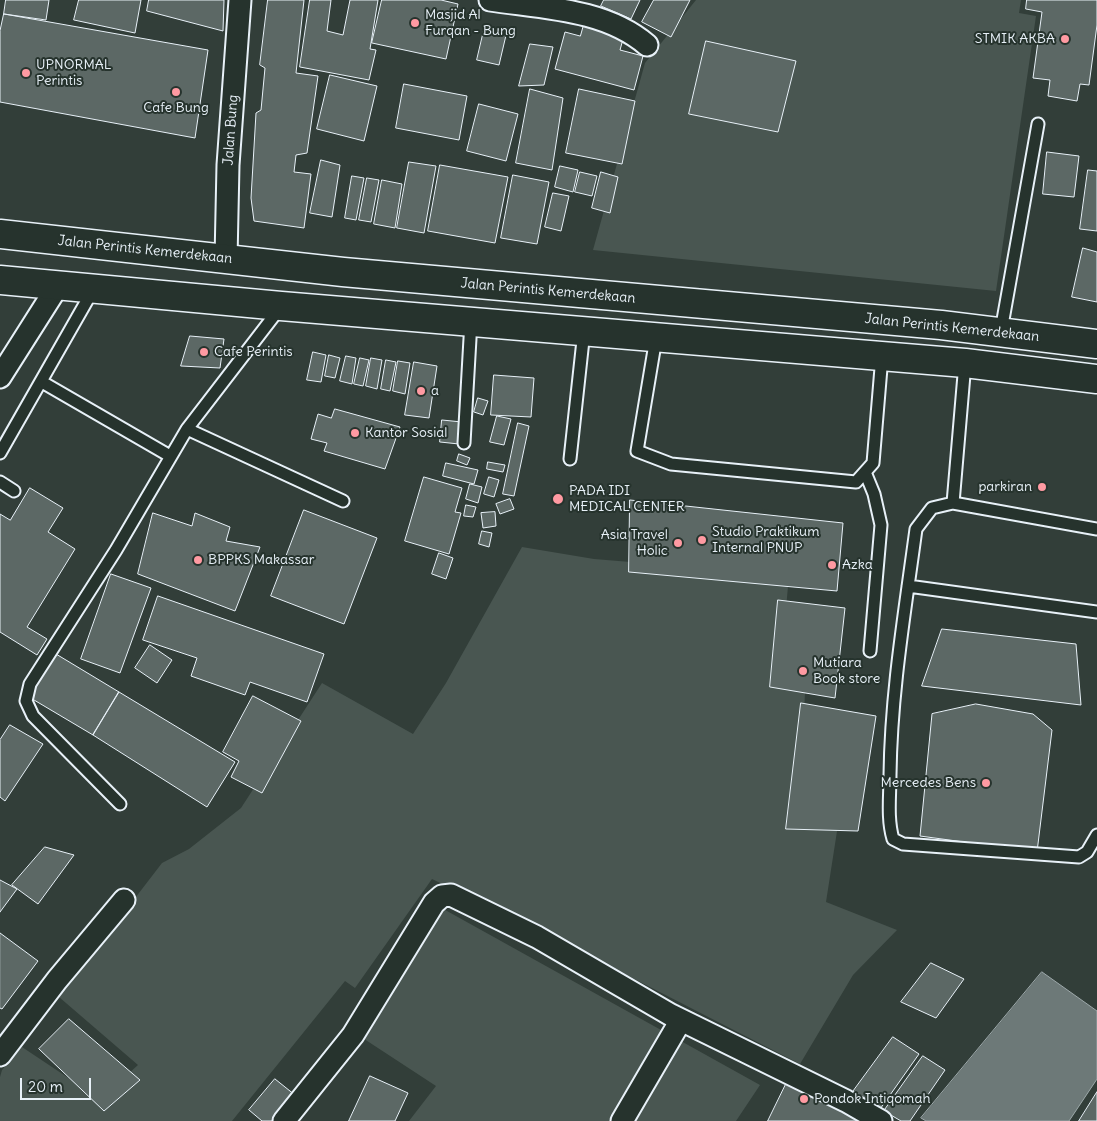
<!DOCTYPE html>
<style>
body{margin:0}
#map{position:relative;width:1097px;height:1121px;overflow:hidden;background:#323e39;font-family:Delius,sans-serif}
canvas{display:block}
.scale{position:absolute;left:20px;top:1078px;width:71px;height:22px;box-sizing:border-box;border:2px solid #e8f1f8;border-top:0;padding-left:6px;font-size:15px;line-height:18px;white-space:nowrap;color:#e8f1f8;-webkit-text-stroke:4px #26332d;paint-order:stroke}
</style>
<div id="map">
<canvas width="1097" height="1121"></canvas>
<div class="scale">20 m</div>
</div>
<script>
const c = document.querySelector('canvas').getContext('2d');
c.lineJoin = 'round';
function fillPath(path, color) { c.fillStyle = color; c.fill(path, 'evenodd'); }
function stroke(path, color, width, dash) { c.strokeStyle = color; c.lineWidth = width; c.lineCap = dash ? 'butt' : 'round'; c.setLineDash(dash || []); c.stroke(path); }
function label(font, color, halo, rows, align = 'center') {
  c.font = font + ' Delius,sans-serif'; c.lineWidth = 4; c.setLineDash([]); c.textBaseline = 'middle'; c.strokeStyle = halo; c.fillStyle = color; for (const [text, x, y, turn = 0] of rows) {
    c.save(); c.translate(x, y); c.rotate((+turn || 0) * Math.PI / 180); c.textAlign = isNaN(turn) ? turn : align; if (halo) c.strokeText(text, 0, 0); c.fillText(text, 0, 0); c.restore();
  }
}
const green = new Path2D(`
 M696 0H1021L1019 13 1036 16 996 291 593 250 645 63Z
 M522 547 594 559 789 575 781 665 806 669 800 808 840 812 826 902 897 930 853 975 800 1064 572 947 432 879 355 988 345 981 232 1121H0V1077L2 1070 22 1047 100 1099 138 1065 59 997 162 863 189 849 241 808 322 683 413 734 446 683Z
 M438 906 760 1085 736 1121H409L436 1086 355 1033Z`);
const water = new Path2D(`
 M1042 972 1097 1011V1079L1069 1121H926L921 1118Z`);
const building = new Path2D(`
 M6 0H49L46 20 4 14Z
 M79 0H141L135 33 74 20Z
 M149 0H224L223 31 147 11Z
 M268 0H304L296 73 318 76 307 153 296 155 294 172 311 174 304 228 254 221 251 198 256 113 261 110 265 68 260 65Z
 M310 0H331L327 31 343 35 350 0H378L370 49 376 50 369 80 300 67Z
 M382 0H441L458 4 446 59 372 43Z
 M604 0H640L631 19 601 6Z
 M654 0H690L671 37 642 22Z
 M1027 0H1097V25L1089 85 1080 84 1077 101 1048 96 1050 80 1033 78 1042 12 1026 9Z
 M4 14 208 50 195 138 0 102V31Z
 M585 21 625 32 620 50 643 56 634 90 555 69 565 32 580 36Z
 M485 26 507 31 499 65 477 60Z
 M706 41 796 61 778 132 689 114Z
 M530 44 553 47 544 85 519 86Z
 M330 75 377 86 364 141 317 129Z
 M404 84 467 96 459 140 396 128Z
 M530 89 563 98 552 170 516 163Z
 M579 89 635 101 622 164 566 153Z
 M479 104 518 114 506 161 467 151Z
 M1047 152 1079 156 1074 197 1043 194Z
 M321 160 340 165 332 217 310 213Z
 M409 162 436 166 424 233 397 228Z
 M440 165 508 177 495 243 428 231Z
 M560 166 578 170 573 192 555 187Z
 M1088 170 1097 171V231L1080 229Z
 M580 172 597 176 592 196 575 192Z
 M601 172 618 177 610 213 592 208Z
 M513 175 549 182 537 244 501 238Z
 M352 176 364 178 356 220 345 218Z
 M367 178 379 180 371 222 359 220Z
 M382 180 402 184 395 228 374 224Z
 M553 193 569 196 561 231 545 227Z
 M1083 248 1097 252V302L1072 297Z
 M190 336 224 339 220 368 181 366Z
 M313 352 326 355 321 382 307 380Z
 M329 355 340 358 335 378 325 376Z
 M346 356 356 358 352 384 340 381Z
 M360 358 369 360 363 386 354 384Z
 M371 358 382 360 377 389 366 386Z
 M386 360 396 362 390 391 381 389Z
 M398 361 410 363 405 394 393 391Z
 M414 362 437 366 429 418 405 415Z
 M494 375 534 378 531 417 491 415Z
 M478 398 488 401 483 415 474 412Z
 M335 409 400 427 385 469 324 451 327 443 311 439 318 414 331 418Z
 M497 416 511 419 504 445 490 442Z
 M442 420 462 422 459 444 440 442Z
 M518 423 529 426 514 496 503 494Z
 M459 454 470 458 467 465 457 461Z
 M488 462 505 465 503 472 487 469Z
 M446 463 478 470 474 484 443 476Z
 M424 477 462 488 455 512 461 513 449 554 405 541Z
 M489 477 499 480 494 497 484 494Z
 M470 484 482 487 478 503 466 499Z
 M30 488 63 508 48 532 75 549 27 627 47 639 37 655 0 632V514L10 520Z
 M510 499 514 509 500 514 496 504Z
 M630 500 843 523 837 591 629 572Z
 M466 505 476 507 473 517 464 516Z
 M304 510 377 538 344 624 271 596Z
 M495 512 496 526 483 528 481 513Z
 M153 513 192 526 195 513 230 527 226 541 260 547 235 611 138 574Z
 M482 531 492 533 489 547 479 544Z
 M439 553 453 558 446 579 432 574Z
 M111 574 151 588 120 673 81 659Z
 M158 596 324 654 307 702 250 682 245 695 191 676 197 658 143 640Z
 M778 600 845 608 835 698 770 687Z
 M942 629 1076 644 1081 705 922 686Z
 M150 645 172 660 157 683 135 668Z
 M56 654 119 692 93 735 29 697Z
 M119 692 235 762 207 807 93 735Z
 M253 696 301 721 262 793 231 777 239 761 223 752Z
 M801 703 876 716 858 831 786 829Z
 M976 704 1033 714 1052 730 1037 852 920 836 932 714Z
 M10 725 43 744 5 801 0 797V740Z
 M45 847 74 855 38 904 12 885Z
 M0 880 17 889 0 912Z
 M0 933 38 961 2 1009 0 1008Z
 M931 963 964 979 936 1018 901 1002Z
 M69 1019 140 1080 104 1111 39 1049Z
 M893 1037 919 1054 878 1112 852 1093Z
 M923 1056 945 1070 910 1121H901L884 1111Z
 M370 1076 408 1093 395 1121H349Z
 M790 1076 867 1121H768Z
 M275 1079 295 1095 273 1121H262L249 1110Z
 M1097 1092V1121H1079Z`);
const lane = new Path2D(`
 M1001 331 1038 124
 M656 338 637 451 671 464 856 482 873 463 882 356
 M42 382 170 456
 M187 429 343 501
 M464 443 471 321
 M0 453 93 290
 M570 459 584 331
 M865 472 874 494 881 525 870 651
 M0 482 14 491
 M953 503 965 363
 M1097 529 953 503 932 508 916 529C905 611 891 692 890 775 890 796 887 819 893 839L903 844 1079 857 1087 852 1097 835
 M908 586 1097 612
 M120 804 33 716 26 701 30 684 116 550 187 429 280 308`);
const street = new Path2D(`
 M490 0C543 8 605 9 647 45
 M226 259 228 165 240 0
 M0 377 59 284
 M0 1055 57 980 124 900
 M284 1121 353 1035 434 903 442 896 451 895 537 937 671 1015 846 1101 881 1121
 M622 1121 681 1020`);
const highway = new Path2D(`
 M0 234 343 272 941 325 1097 344
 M0 280 281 306 965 363 1097 379`);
const markers = [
 [415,23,5,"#ff9aa2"],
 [1065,39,5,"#ff9aa2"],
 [26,73,5,"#ff9aa2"],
 [176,92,5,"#ff9aa2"],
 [204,352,5,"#ff9aa2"],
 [421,391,5,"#ff9aa2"],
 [355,433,5,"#ff9aa2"],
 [1042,487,5,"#ff9aa2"],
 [558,499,6,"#ff9aa2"],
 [702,540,5,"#ff9aa2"],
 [678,543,5,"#ff9aa2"],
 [198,560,5,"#ff9aa2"],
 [832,565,5,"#ff9aa2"],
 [803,671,5,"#ff9aa2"],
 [986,783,5,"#ff9aa2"],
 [804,1099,5,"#ff9aa2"]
];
const poiNames = [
 ["Masjid Al",425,15],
 ["Furqan - Bung",425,31],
 ["STMIK AKBA",1055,39,"right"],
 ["UPNORMAL",36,65],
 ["Perintis",36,81],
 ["Cafe Bung",176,108,"center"],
 ["Cafe Perintis",214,352],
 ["a",431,391],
 ["Kantor Sosial",365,433],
 ["parkiran",1032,487,"right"],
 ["PADA IDI",569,491],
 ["MEDICAL CENTER",569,507],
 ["Studio Praktikum",712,532],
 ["Internal PNUP",712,548],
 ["Asia Travel",668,535,"right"],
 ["Holic",668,551,"right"],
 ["BPPKS Makassar",208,560],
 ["Azka",842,565],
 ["Mutiara",813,663],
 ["Book store",813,679],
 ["Mercedes Bens",976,783,"right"],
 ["Pondok Intiqomah",814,1099]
];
const streetNames = [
 ["Jalan Bung",231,130,-86],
 ["Jalan Perintis Kemerdekaan",145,250,6],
 ["Jalan Perintis Kemerdekaan",548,291,5],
 ["Jalan Perintis Kemerdekaan",952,328,6]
];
fillPath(green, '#495651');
fillPath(water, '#6d7978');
stroke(water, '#9ea9ab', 1);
fillPath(building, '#5c6865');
stroke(building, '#e8f1f8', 1);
stroke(lane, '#e8f1f8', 15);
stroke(street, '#e8f1f8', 25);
stroke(highway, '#e8f1f8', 31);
stroke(lane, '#26332d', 11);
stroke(street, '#26332d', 21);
stroke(highway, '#26332d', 28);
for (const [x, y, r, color] of markers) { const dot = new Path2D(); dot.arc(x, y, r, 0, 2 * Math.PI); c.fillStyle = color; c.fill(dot); stroke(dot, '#26332d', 2); }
label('14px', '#e8f1f8', '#26332d', poiNames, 'left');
label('14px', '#e8f1f8', '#26332d', streetNames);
</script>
